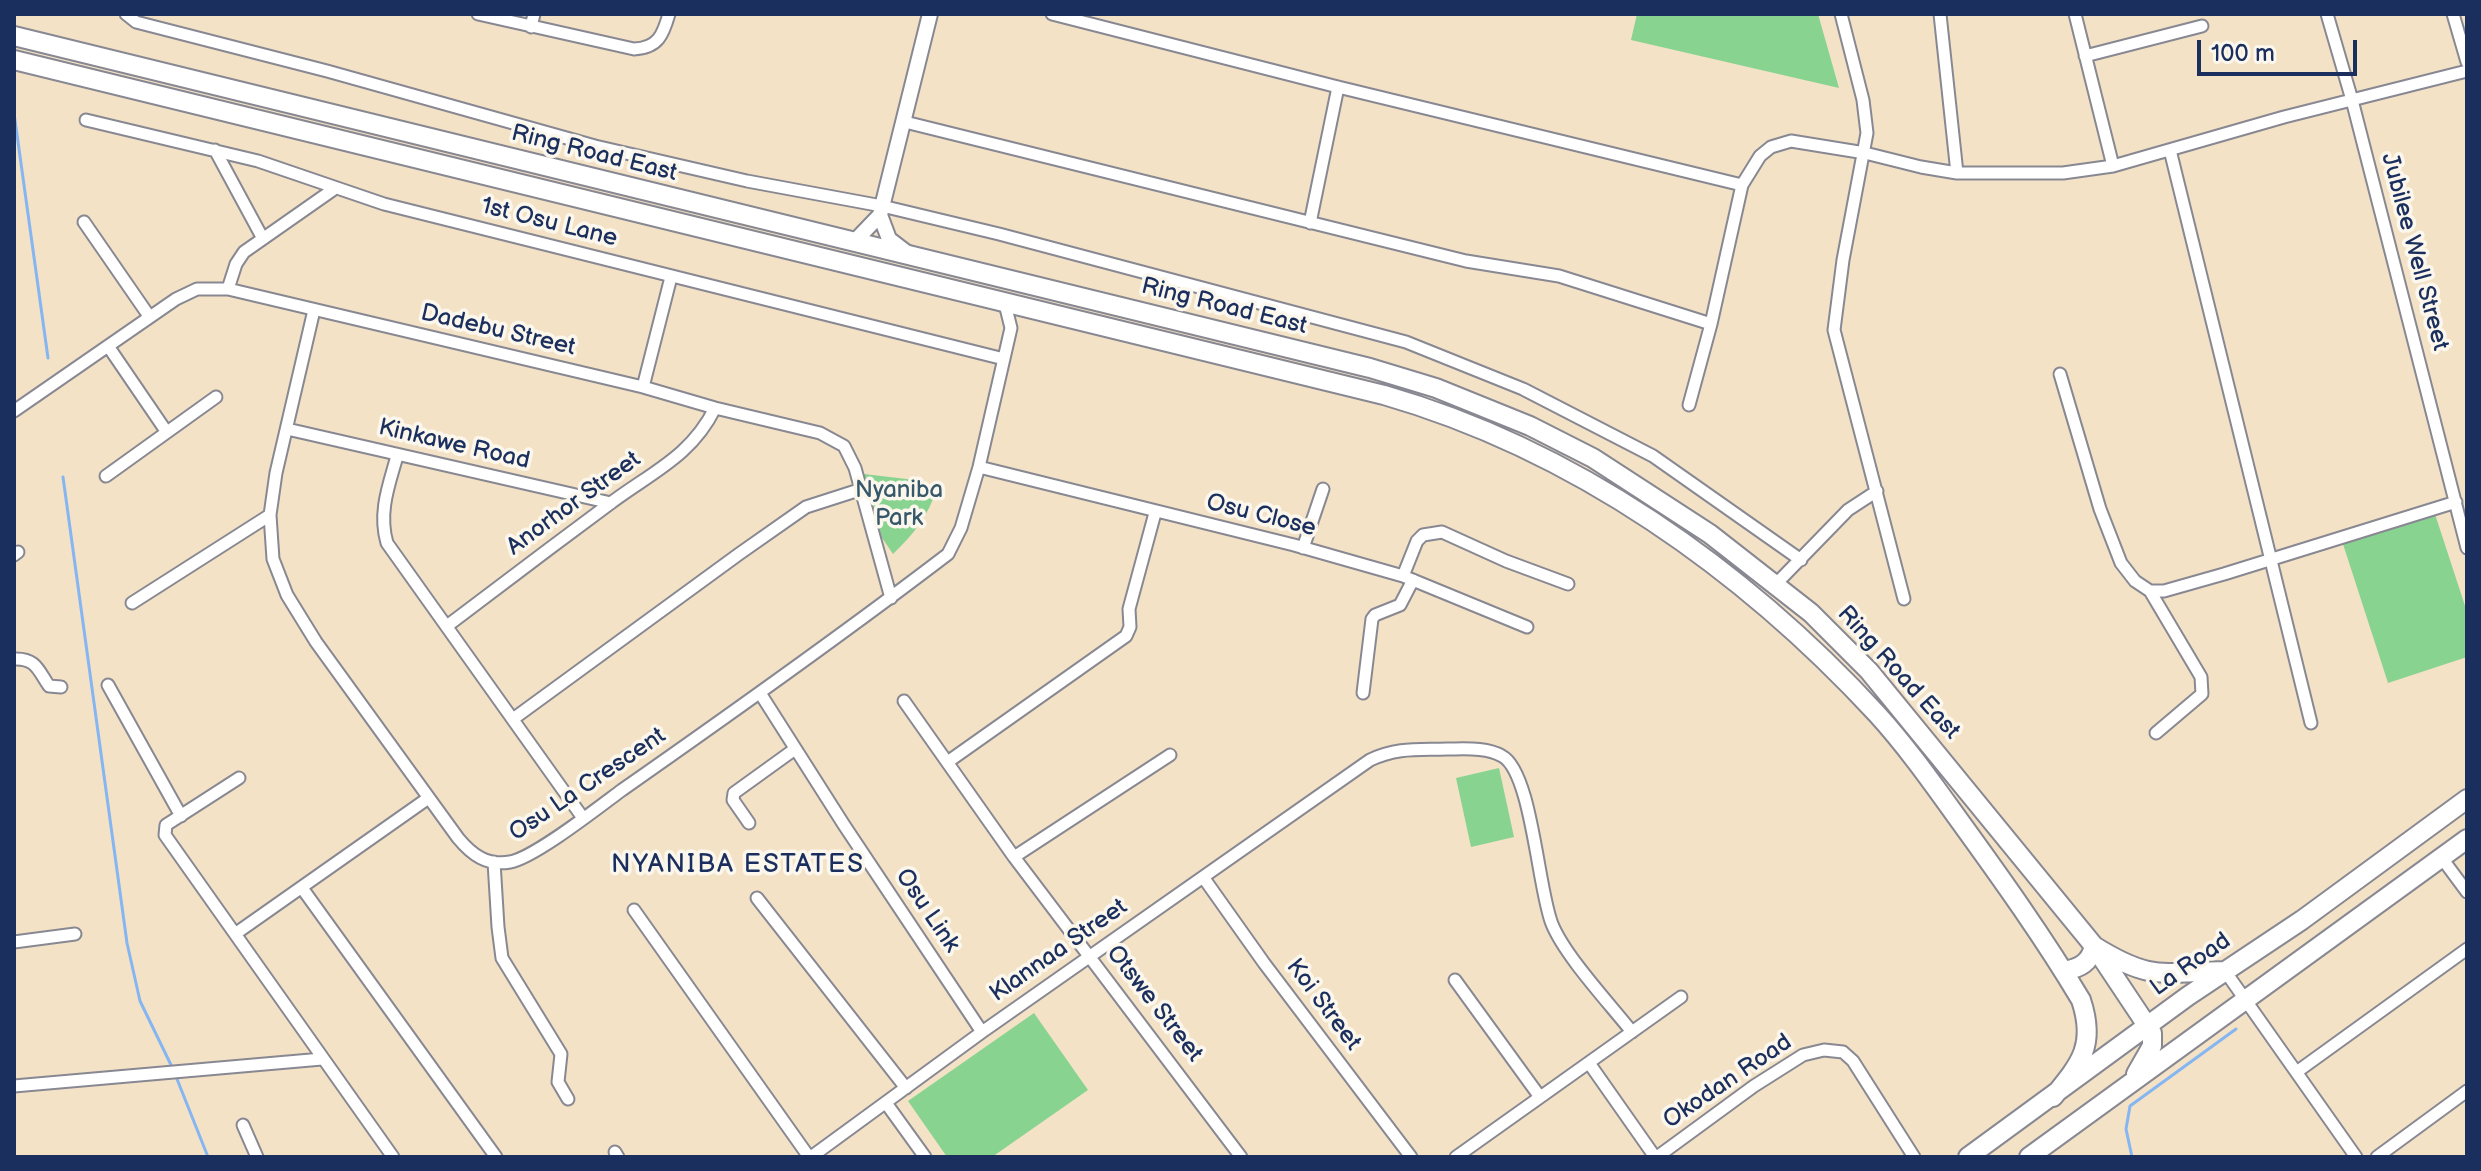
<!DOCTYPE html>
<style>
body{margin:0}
#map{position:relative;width:2481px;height:1171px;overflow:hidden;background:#f4e2c7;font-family:"Balsamiq Sans",sans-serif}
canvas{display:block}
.frame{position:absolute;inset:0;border:16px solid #1b2f5e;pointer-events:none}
.scale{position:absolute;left:2197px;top:40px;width:160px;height:36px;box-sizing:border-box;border:4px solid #1b2f5e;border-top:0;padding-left:10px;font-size:24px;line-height:28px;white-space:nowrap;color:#1b2f5e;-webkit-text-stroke:6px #fbf7ec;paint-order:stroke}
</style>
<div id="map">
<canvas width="2481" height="1171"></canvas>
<div class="frame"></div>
<div class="scale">100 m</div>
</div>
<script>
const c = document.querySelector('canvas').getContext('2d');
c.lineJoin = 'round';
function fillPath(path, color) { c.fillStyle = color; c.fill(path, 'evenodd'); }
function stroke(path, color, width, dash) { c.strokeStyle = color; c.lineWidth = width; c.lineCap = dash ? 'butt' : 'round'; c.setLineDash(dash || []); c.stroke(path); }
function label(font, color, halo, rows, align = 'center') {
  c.font = font + ' "Balsamiq Sans",sans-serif'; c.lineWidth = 7; c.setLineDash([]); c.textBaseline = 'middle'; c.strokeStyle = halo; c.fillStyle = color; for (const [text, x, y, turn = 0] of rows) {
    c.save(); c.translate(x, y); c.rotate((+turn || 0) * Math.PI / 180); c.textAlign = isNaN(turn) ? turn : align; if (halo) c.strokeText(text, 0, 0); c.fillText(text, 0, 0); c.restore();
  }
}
const green = new Path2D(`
 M1637 14H1818L1839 88 1631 40Z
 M864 474 915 480 937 488C929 515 913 535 893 554L880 535Z
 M2434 511 2467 612V657L2388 683 2342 541Z
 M1499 768 1514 837 1471 847 1456 778Z
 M1034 1013 1088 1090 992 1157H947L908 1101Z`);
const stream = new Path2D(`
 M14 113 48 358
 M63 477 127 943 140 1001 172 1067
 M175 1074 208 1157
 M2132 1157 2126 1129 2130 1106 2236 1029`);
const minor = new Path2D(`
 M126 14 136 22 327 71 595 146 747 181 882 206 999 234 1406 342 1523 389 1653 456 1801 560
 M478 14 634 49C658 48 663 35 669 14
 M1052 14 1338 87 1742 185 1760 156 1771 147 1791 141 1865 153 1921 167 1957 173H2063L2113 166 2284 117 2467 71
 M1841 14 1863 100 1867 133 1843 260 1834 330 1904 599
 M1940 14 1957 173
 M2075 14 2113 166
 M2327 14 2352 100 2467 548
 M2453 14 2467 62
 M531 27 534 14
 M2085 56 2202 26
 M86 120 258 161 384 204 1004 359
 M905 122 1466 261 1559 276 1711 324
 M215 150 262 237
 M2170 150 2311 723
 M84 222 149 316
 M1310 223 1338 87
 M228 289 236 264 244 252 334 189
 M314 310 276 473 270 515 273 559 287 595 316 642 458 838C472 855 487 866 510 862 534 858 599 807 622 790 732 713 842 635 948 554L961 528 979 467 1011 328 1005 304
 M108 346 166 431
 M2060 374 2100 509 2121 563 2135 581 2150 591H2164L2224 574 2456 502
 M643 387 671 277
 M1689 405 1711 324 1742 185
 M14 411 176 299 197 289H228L643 387 715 408 820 433 844 446 855 468 891 598
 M287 429 611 503
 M397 456C389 485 378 512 387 543L583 818
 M979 467 1294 545 1403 576 1527 627
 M106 476 216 397
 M1303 548 1323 489
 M14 555 18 552
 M1403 576 1417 541 1423 535 1442 532 1506 561 1568 584
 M1775 585 1848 510 1877 491
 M2150 591 2201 677 2202 694 2156 733
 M132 603 270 515
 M447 626C501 585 554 545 608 505 650 473 691 457 715 408
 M14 659C36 658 38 670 49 686L61 687
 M108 685 181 816
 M760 693 844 825 982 1032
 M1363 693 1372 619 1375 615 1400 605 1413 580
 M904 701 1014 857 1241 1157
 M513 719 739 554 806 507 862 489
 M949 761 1126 636 1130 627 1129 609 1155 513
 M239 778 166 825 165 835 393 1157
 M749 823 733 800 734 793 795 749
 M1014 857 1170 755
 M2441 857 2467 892
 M494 862 498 927 502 958 561 1054 558 1082 568 1099
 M1203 877 1264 963 1411 1157
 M302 888 496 1157
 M757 898 906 1088
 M634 910 809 1157
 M235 934 427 799
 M14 942 75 934
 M2225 971 2356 1157
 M1455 980 1540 1097
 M1589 1063 1655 1157
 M2298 1071 2467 949
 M14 1086 322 1059
 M886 1103 925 1157
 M243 1125 257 1157
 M615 1152 618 1157
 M811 1157 982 1032 1370 760C1398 747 1418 750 1447 749 1465 749 1486 747 1502 756 1532 772 1538 890 1552 924 1565 956 1609 1003 1632 1032
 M1456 1157 1681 997
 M1657 1157 1754 1086 1803 1055 1824 1050 1843 1052 1853 1061 1914 1157
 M2377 1157 2467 1091`);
const tertiary = new Path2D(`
 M880 215 889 239 906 252
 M855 241 880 215 930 14`);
const primary = new Path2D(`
 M14 36 1370 368 1436 388 1530 426 1593 458 1710 534 1811 613 1869 671 2094 946C2152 982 2162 972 2225 971
 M14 60 1384 395C1575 450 1744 570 1877 714 1907 747 1933 784 1959 820 2001 878 2044 938 2081 1000 2096 1045 2081 1063 2053 1097
 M2098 952 2152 1033V1046L2136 1074
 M2064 971C2080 968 2090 963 2094 946
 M1968 1157 2188 996 2302 920 2467 799
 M2029 1157 2467 839`);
const streetNames = [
 ["Ring Road East",594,154,14],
 ["1st Osu Lane",549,223,14],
 ["Jubilee Well Street",2414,252,75],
 ["Ring Road East",1224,307,14],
 ["Dadebu Street",498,331,13],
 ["Kinkawe Road",454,445,13],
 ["Anorhor Street",574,504,-36],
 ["Osu Close",1261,516,14],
 ["Ring Road East",1898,673,48],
 ["Osu La Crescent",588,785,-34],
 ["Osu Link",927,911,56],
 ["Klannaa Street",1059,951,-35],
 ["La Road",2191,965,-35],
 ["Otswe Street",1154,1004,52],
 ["Koi Street",1323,1005,53],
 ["Okodan Road",1728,1082,-34]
];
const parkNames = [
 ["Nyaniba",899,491],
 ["Park",899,519]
];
const neighbourhoodNames = [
 ["NYANIBA ESTATES",738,865]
];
fillPath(green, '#89d390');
stroke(stream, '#86b6f2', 3);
stroke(minor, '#888892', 15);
stroke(tertiary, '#888892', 18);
stroke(primary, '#888892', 22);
stroke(minor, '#fff', 11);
stroke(tertiary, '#fff', 14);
stroke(primary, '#fff', 18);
label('24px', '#1b2f5e', '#fbf7ec', streetNames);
label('24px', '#36586a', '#fbf7ec', parkNames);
c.letterSpacing = '2px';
label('26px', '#1b2f5e', '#fbf7ec', neighbourhoodNames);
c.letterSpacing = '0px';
</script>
